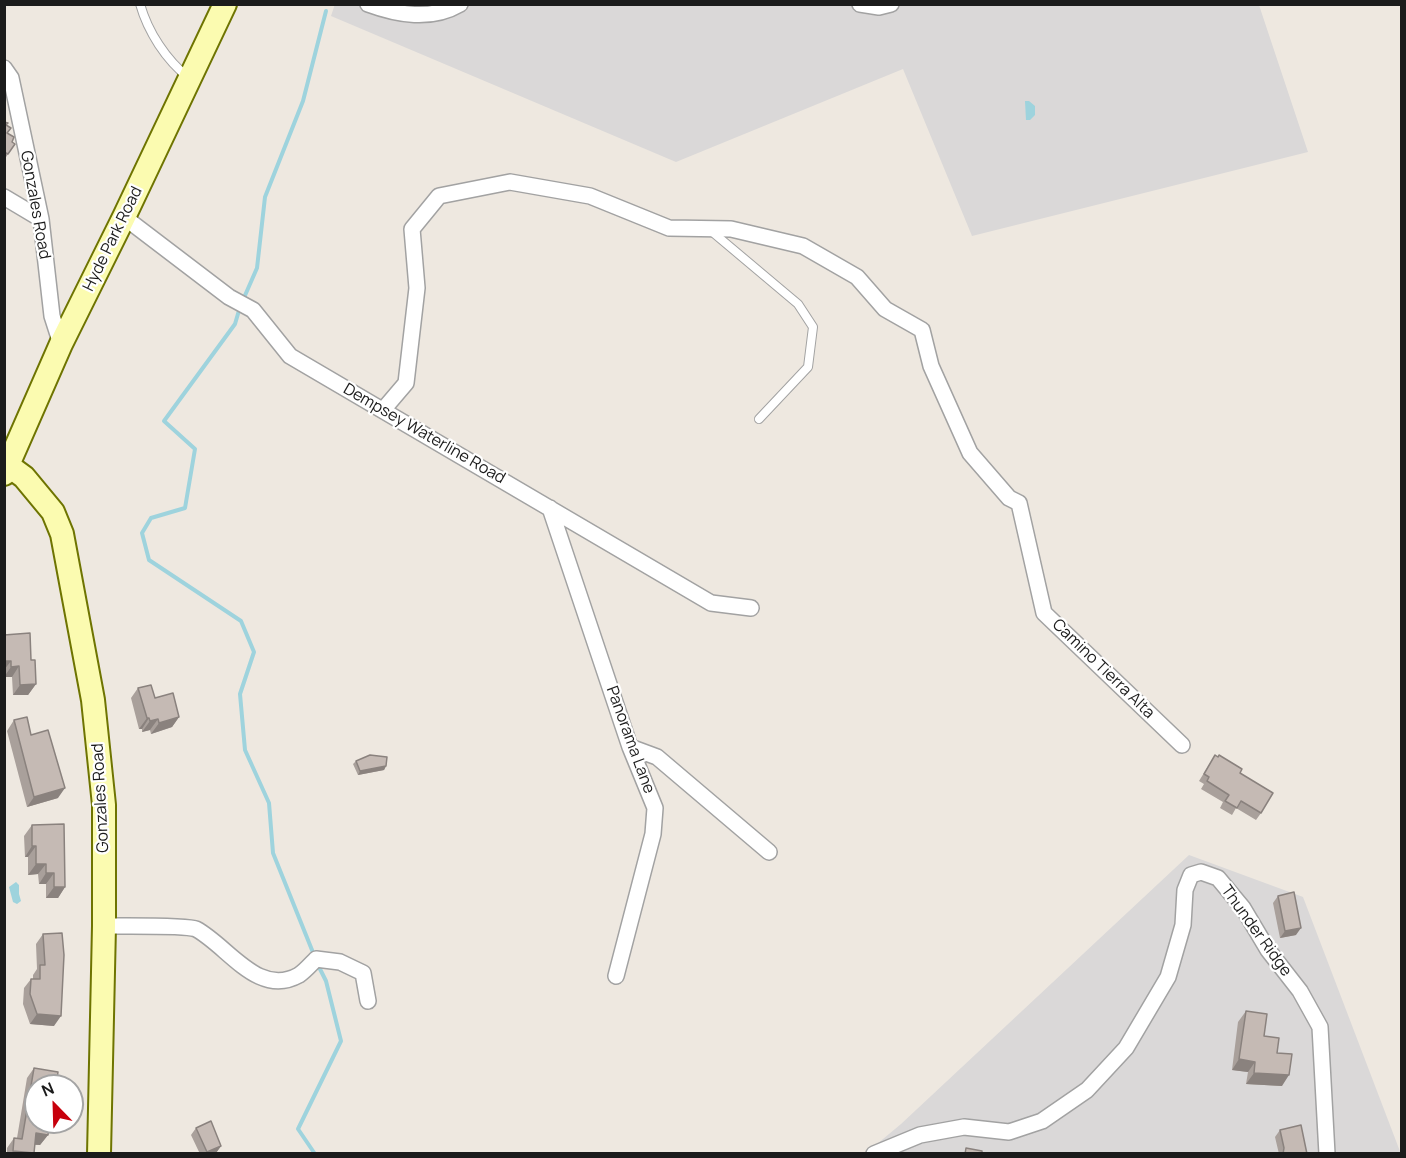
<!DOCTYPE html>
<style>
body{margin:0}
#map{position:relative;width:1406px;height:1158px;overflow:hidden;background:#eee8e0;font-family:Manrope,sans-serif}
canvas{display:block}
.frame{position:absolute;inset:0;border:6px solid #1b1b1b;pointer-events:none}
.north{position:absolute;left:24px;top:1074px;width:60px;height:60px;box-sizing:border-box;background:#fff;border:2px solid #a4a4a4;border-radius:50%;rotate:337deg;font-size:16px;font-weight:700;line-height:24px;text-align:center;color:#1b1b1b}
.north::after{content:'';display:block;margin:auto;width:21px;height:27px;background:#c7000c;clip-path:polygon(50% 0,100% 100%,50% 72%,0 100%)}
</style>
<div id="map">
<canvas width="1406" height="1158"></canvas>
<div class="frame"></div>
<div class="north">N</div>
</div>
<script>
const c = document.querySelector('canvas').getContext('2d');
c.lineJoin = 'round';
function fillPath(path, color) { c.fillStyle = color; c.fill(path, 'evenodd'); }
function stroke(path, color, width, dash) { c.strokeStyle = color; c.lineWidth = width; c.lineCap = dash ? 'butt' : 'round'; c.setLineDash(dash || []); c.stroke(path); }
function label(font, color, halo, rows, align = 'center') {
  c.font = font + ' Manrope,sans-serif'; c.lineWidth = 4.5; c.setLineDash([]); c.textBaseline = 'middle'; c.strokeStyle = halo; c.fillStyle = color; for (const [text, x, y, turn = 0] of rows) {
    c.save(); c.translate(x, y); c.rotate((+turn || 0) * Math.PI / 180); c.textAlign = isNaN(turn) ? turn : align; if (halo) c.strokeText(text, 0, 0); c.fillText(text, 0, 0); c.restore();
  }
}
const residential = new Path2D(`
 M335 4 1259 5 1308 152 972 236 903 69 676 162 331 16Z
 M1189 855 1303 897 1401 1154H865L901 1124Z`);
const water = new Path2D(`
 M1025 101H1029L1035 106V115L1030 120H1026Z
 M16 882 19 885V894L21 901 17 904 13 902 9 887Z`);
const stream = new Path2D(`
 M243 300 257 268 265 197 303 101 326 11
 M240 307 235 324 164 421 195 449 185 508 151 518 142 533 149 560 241 621 254 652 240 694 245 750 269 803 273 853 314 955
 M315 1154 298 1129 341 1041 326 981 318 965`);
const lane = new Path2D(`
 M140 4C148 32 166 60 189 78
 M710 230 798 304 813 327 808 367 759 419`);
const street = new Path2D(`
 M368 4C398 15 431 21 460 4
 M860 4 879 7 891 4
 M4 68 11 78 41 219 52 316 61 344
 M4 197 41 219
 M124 217 229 297 253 310 290 356 711 603 751 608
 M383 410 406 383 417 288 412 229 439 196 510 182 590 196 669 228 731 229 803 246 857 277 885 309 922 330 931 366 970 453 1009 498 1019 503 1044 613 1182 745
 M550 508 630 747 655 808 653 834 616 976
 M630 747 657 757 769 852
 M104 926C119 926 187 925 196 929 228 946 258 998 299 975 305 971 311 964 316 959L340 962 363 973 368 1001
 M874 1154 920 1135 964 1127 1009 1132 1042 1121 1087 1090 1126 1048 1168 977 1183 925 1185 890 1191 875 1201 872 1218 878 1243 908 1268 950 1300 991 1320 1027 1327 1154`);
const secondary = new Path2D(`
 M9 466 24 477 53 512 62 534 93 700 104 805V926L99 1154
 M4 474 61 344 124 217 225 4`);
const wall = new Path2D(`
 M4 122 6 125 7 133 12 142 15 144 4 160Z
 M4 635 31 660 36 684 28 695H13L12 677H4Z
 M138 688 155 698 179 717 172 727 151 734 150 730 142 732V729H139L131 698Z
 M14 720 31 735 58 798 27 807 7 731Z
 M1215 755 1240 773 1261 813 1256 820 1236 808 1232 815 1220 808 1223 802 1201 789 1204 784 1199 781Z
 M356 761 386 766 384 770 358 775 353 764Z
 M32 825 65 887 58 898H46V884H39L38 874 28 875V857H25L24 836Z
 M1278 896 1296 935 1280 938 1273 903Z
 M43 934 54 1026 30 1024 23 1004 24 988 31 979H33V975L37 969 36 944Z
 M1246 1011 1277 1053 1282 1086 1246 1084 1248 1072 1232 1070 1238 1022Z
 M34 1068 48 1135 40 1145H35L34 1154H7V1148L14 1138H17L27 1078Z
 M196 1128 221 1146 216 1153 200 1154 191 1135Z
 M1280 1130 1307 1154H1279L1275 1137Z`);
const shadedWall = new Path2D(`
 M4 661H11L4 670Z
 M19 666 12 677H4L11 667Z
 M36 684 28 695H13L20 685Z
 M179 717 172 727 151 734 159 723Z
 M147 718H149L142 729H139Z
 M158 719 150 730 142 732 150 721Z
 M386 766 384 770 358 775 360 771Z
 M65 788 58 798 27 807 34 797Z
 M32 846H36L28 857H25Z
 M36 864H46L38 874 28 875Z
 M46 873H54L46 884H39Z
 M54 887H65L58 898H46Z
 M1301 928 1296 935 1280 938 1285 931Z
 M37 1014 61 1016 54 1026 30 1024Z
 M1239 1059 1255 1062 1248 1072 1232 1070Z
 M1254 1073 1289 1075 1282 1086 1246 1084Z
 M36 1133 48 1135 40 1145 28 1144Z
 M221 1146 216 1153 206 1154 207 1152Z
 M13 1151 34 1154H12Z`);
const building = new Path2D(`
 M4 122 8 123 6 125 11 128 7 133 14 137 12 142 15 144 8 154 4 152Z
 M30 633 31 660H35L36 684 20 685 19 666 11 667V661H4V635Z
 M151 685 155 698 173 693 179 717 159 723 158 719 150 721 149 718H147L138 688Z
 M27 717 31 735 48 730 65 788 34 797 14 720Z
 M370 755 387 757 386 766 360 771 356 761Z
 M1215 755 1218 757 1219 755 1242 769 1240 773 1273 793 1261 813 1241 801 1237 808 1225 801 1229 795 1207 781 1209 777 1204 774Z
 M64 824 65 887H54V873H46V864H36V846H32V825Z
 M1294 892 1301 928 1285 931 1278 896Z
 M62 933 64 955 61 1016 37 1014 30 994 31 979H40V965H45L43 934Z
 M1246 1011 1267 1014 1264 1036 1279 1038 1277 1053 1292 1054 1289 1075 1254 1073 1255 1062 1239 1059Z
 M34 1068 58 1072 56 1086H36V1122H50L48 1135 36 1133 34 1153 13 1151 14 1138 22 1139Z
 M211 1121 221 1146 207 1152 196 1128Z
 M1301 1125 1307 1154H1283L1284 1148 1280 1130Z
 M966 1148 982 1151V1154H965Z`);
const streetNames = [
 ["Gonzales Road",35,205,80],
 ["Hyde Park Road",113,239,-64],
 ["Dempsey Waterline Road",424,434,30],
 ["Camino Tierra Alta",1103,669,44],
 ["Panorama Lane",630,740,70],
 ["Gonzales Road",101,798,-93],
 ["Thunder Ridge",1256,931,54]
];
fillPath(residential, '#dad8d8');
fillPath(water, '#9ed3dd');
stroke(stream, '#9ed3dd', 4);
stroke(lane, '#a2a2a2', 10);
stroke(street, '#a2a2a2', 18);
stroke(secondary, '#6e7401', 26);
stroke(lane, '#fff', 8);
stroke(street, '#fff', 15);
stroke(secondary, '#fbfbb0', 22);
fillPath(wall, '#a9a09b');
fillPath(shadedWall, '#8a827e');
fillPath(building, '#c5bab4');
stroke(building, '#8a827e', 1.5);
label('16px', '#1b1b1b', '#fff', streetNames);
</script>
